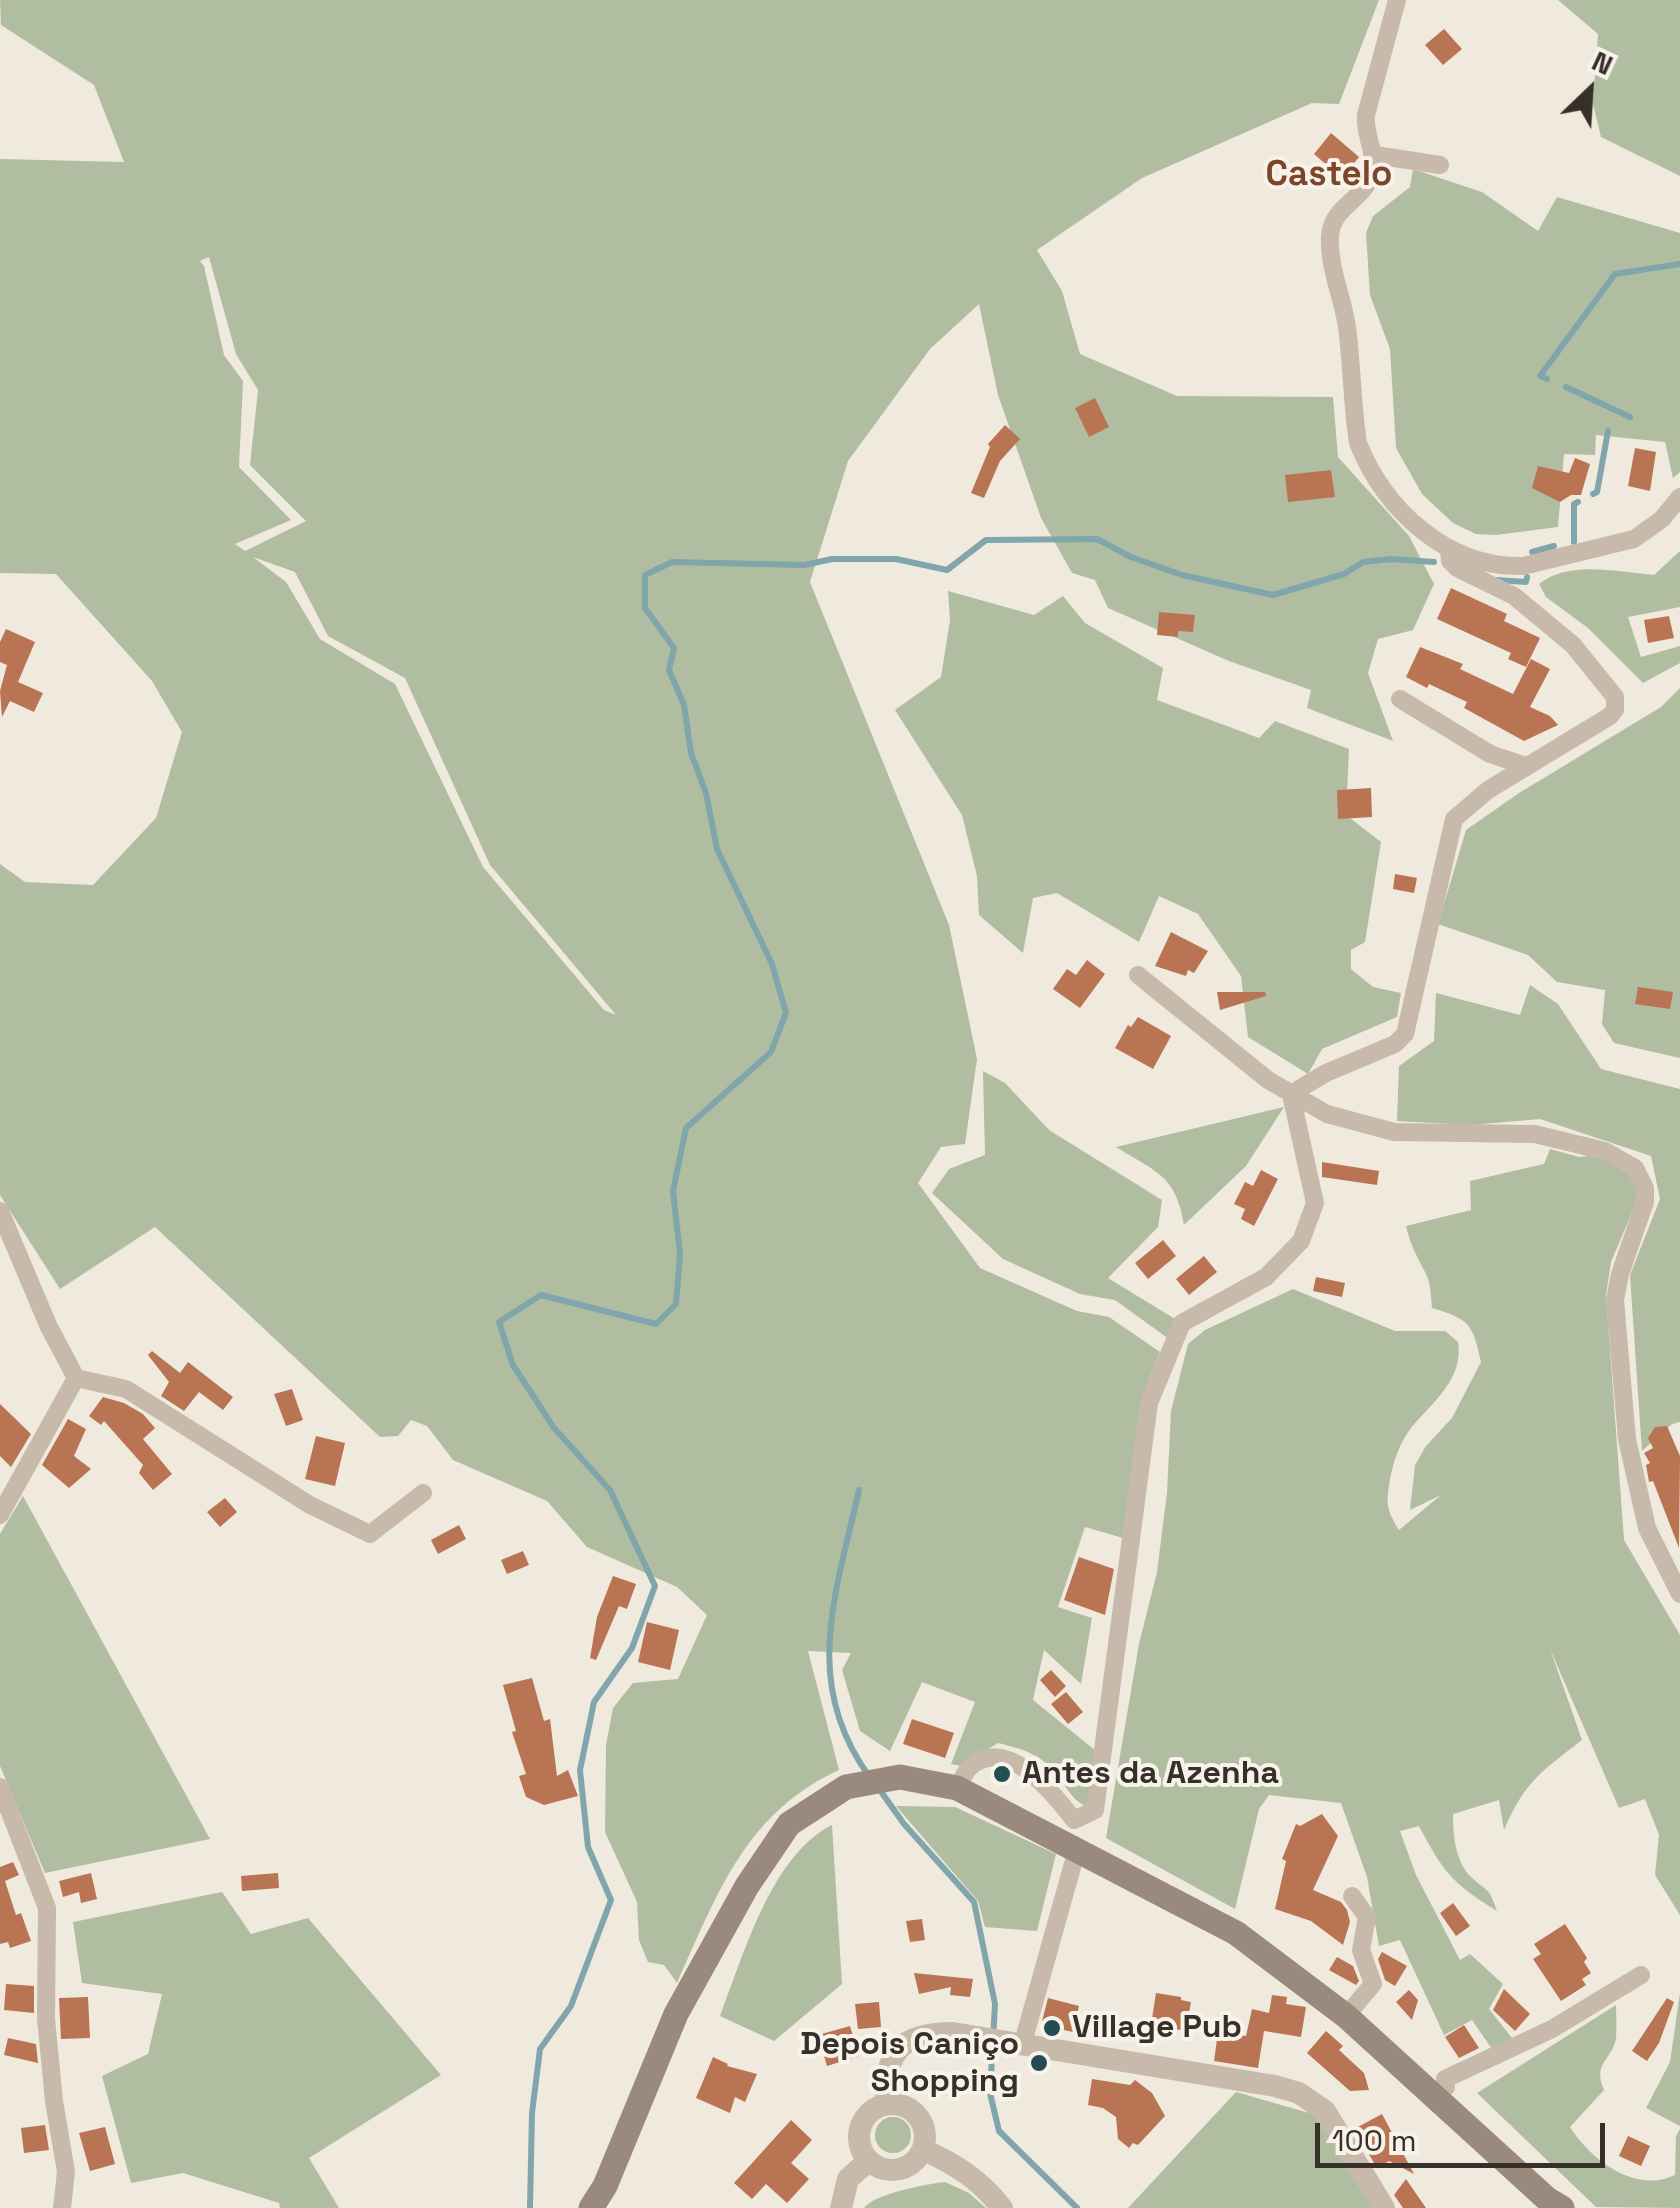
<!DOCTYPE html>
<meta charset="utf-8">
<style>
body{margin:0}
#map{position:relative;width:1680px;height:2208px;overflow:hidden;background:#f0e9de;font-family:"Space Grotesk",sans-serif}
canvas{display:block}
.north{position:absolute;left:1540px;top:40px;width:100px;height:100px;-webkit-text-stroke:8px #f8f3ea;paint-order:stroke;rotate:25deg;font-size:28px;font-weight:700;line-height:40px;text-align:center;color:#362f2a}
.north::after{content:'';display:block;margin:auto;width:35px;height:45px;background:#362f2a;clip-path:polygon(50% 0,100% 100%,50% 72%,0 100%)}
.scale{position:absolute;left:1315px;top:2123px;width:290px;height:45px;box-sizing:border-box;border:5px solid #362f2a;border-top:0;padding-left:12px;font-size:30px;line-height:35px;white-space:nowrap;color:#362f2a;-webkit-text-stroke:8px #f8f3ea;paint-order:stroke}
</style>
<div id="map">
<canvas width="1680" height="2208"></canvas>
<div class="north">N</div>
<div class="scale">100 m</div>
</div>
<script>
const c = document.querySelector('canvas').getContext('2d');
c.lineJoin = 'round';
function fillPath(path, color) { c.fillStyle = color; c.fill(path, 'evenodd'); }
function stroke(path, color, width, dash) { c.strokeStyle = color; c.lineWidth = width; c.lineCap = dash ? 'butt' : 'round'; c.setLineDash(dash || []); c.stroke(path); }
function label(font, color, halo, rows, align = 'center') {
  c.font = font + ' "Space Grotesk",sans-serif'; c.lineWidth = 8; c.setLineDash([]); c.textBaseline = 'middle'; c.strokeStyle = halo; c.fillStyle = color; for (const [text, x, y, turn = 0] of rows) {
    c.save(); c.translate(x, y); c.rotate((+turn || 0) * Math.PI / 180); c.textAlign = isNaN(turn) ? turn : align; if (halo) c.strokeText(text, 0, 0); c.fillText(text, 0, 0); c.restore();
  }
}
const green = new Path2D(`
 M0 0H1379L1339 104 1312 103 1142 178 1037 250 1062 291 1080 354 1177 396 1333 397 1338 457 1409 536 1434 584 1413 630 1378 639 1368 673 1393 741 1307 708 1311 690 1229 661 1108 608 1095 580 1072 573 1041 518 998 395 979 304 930 349 848 461 810 582 949 925 977 1059 965 1144 941 1147 918 1183 980 1268 1077 1311 1109 1317 1160 1352 1141 1400 1123 1538 1085 1527 1058 1607 1092 1618 1081 1684 1044 1650 1033 1700 1096 1751 1090 1802 1085 1806C1070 1798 1067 1787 1057 1775 1042 1754 1022 1749 998 1743L961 1766 951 1764 975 1702 922 1682 890 1751 860 1731 842 1670 851 1653 808 1651 839 1770C745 1813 717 1895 677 1983L664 1965 648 1962 639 1940 637 1902 605 1832 606 1745 613 1708 633 1683 678 1679 707 1615 677 1587 587 1547 547 1501 453 1460 427 1426 411 1420 398 1436 380 1437 155 1227 60 1289 0 1195V864L25 882 93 885 156 818 182 732 152 681 56 574 0 573V159L124 162 94 85 1 25ZM209 257 236 354 258 390 250 465 306 521 245 551 235 544 291 520 239 467 243 381 224 355 204 266 200 261ZM253 557 295 572 328 636 405 678 490 865 616 1015 604 1010 483 867 395 684 320 639 286 582Z
 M1558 0H1680V176L1601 137 1593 104 1598 34Z
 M1413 169 1482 192 1538 231 1557 197 1680 233V472L1673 478 1665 442 1596 435 1595 455 1564 454 1558 527 1496 535 1476 534 1453 523 1422 494 1396 448 1390 349 1370 295 1366 233 1373 216 1410 187Z
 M1680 551V607L1628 617 1641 657 1680 646V663L1643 683 1588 628 1546 597 1539 584C1570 560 1617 572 1654 575Z
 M948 591 1034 615 1063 596 1085 623 1163 668 1157 700 1259 738 1275 721 1349 749 1346 815 1381 842 1365 942 1351 950V969L1373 987 1401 993 1397 1017 1322 1049 1308 1074 1248 1037 1241 976 1198 914 1159 896 1139 942 1057 893 1033 898 1023 953 979 915 977 876 962 815 895 710 941 677 950 620Z
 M1680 688V1058L1614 1043 1602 1024 1605 990 1557 982 1528 955 1438 924 1466 830 1519 793 1661 707Z
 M1530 985 1558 1004 1601 1069 1680 1089V1422L1672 1424 1642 1451 1630 1275 1660 1199 1651 1156 1540 1119 1471 1125 1397 1121 1399 1066 1434 1041 1436 993 1520 1015Z
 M983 1071 1005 1083 1049 1130 1162 1200 1158 1227 1108 1278 1175 1319 1169 1339 1115 1300 1080 1294 1003 1259 932 1193 949 1169 985 1155Z
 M1284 1107 1246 1166 1184 1225C1176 1175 1156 1172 1116 1147Z
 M1550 1149 1579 1157 1599 1155 1630 1172 1636 1186V1203L1611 1262 1606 1295 1624 1540 1680 1635V1915L1655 1875 1659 1835 1645 1799 1619 1808 1550 1649 1582 1740C1541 1772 1525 1781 1504 1830L1499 1800 1453 1814C1453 1834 1455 1859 1469 1875 1487 1893 1488 1884 1497 1911 1453 1884 1443 1872 1419 1826L1400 1831 1416 1875 1460 1960 1470 1954 1503 1984 1489 2009 1512 2038 1492 2049 1472 2020 1444 2035 1400 1940 1379 1946 1367 1877 1341 1803 1269 1795 1259 1809 1235 1909 1106 1838 1139 1644 1157 1572 1167 1493 1171 1411 1188 1344 1205 1330 1293 1289 1395 1331H1445L1458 1342C1464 1380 1432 1402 1411 1428 1399 1444 1394 1460 1390 1479 1386 1503 1386 1509 1399 1530L1441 1495 1410 1510 1415 1465 1426 1446 1452 1418 1481 1362C1473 1325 1470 1319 1432 1308 1431 1298 1431 1283 1426 1274 1418 1258 1410 1245 1406 1226L1471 1210 1470 1181 1544 1164Z
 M23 1496 210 1839 45 1873 0 1766V1534Z
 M896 1806 955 1807 1056 1854 1037 1931 985 1927 978 1901Z
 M832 1825 842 1984 774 2041 720 2016C743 1957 771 1855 832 1825Z
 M222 1892 251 1934 308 1918 441 2075 309 2158 339 2208H280L279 2203 183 2173 131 2183 102 2076 148 2054 162 1994 82 1983 73 1922Z
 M1680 1993V2126L1646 2108 1670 2062Z
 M1616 2005C1616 2015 1617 2027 1616 2038 1612 2061 1592 2062 1604 2090L1570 2127C1591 2160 1635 2194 1675 2175L1676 2136 1680 2129V2208L1596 2207 1477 2093Z
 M1236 2092 1316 2115 1376 2208H1128Z
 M875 2135a18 18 0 1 1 36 0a18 18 0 1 1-36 0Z
 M945 2182 969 2193 986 2208H864C874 2194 926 2184 945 2182Z`);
const stream = new Path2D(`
 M1547 379 1540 376 1615 274 1680 264
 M1566 387 1630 417
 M1593 494 1597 492 1608 431
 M1574 542V504L1578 502
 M1532 552 1554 546
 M1497 580 1526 582 1527 577
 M859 1490C836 1594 801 1682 869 1776
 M877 1786 904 1824 974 1902 995 2004 990 2093 999 2131 1077 2208
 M530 2208 532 2113 540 2049 571 2006 611 1900 588 1847 580 1770 594 1702 632 1648 655 1586 610 1490 554 1428 513 1365 499 1322 541 1295 656 1324 676 1304 680 1254 673 1191 686 1128 771 1052 786 1013 772 964 717 849 706 793 691 753 684 705 669 670 674 648 645 608V575L672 562 804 565 832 559H896L947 570 986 540 1097 539 1131 557 1182 575 1273 595 1344 574 1363 562 1391 559 1434 562`);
const building = new Path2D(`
 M1444 29 1462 49 1443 65 1425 45Z
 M1331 133 1359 157 1342 178 1314 154Z
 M1095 398 1109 427 1089 437 1075 408Z
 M1005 425 1020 439 1000 461 984 498 971 493 990 447 988 444Z
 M1635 448 1656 452 1650 491 1628 486Z
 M1575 458 1590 464 1581 495H1571L1560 502 1532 488 1538 466 1569 473Z
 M1331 470 1335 497 1288 502 1285 475Z
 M1451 588 1507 614 1504 621 1540 638 1526 667 1508 659 1511 653 1437 619Z
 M1159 612 1195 615 1193 632 1178 631V637L1157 635Z
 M1669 616 1674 638 1648 643 1644 620Z
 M6 629 35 642 18 682 43 693 34 712 10 701 2 717 0 691 7 665 0 662V642Z
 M1420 647 1463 664 1460 669 1513 694 1531 659 1550 669 1530 707 1550 716 1558 725 1524 741 1464 708 1467 702 1429 684 1427 688 1406 677Z
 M1371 788 1372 817 1338 819 1337 790Z
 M1395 874 1417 878 1414 893 1393 889Z
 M1171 932 1208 951 1194 973 1188 970 1186 976 1155 966Z
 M1087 960 1105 974 1080 1008 1053 989 1067 969 1076 975Z
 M1638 987 1673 992 1670 1009 1635 1004Z
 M1217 992H1265L1266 996 1220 1010Z
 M1138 1017 1171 1036 1153 1069 1115 1048 1128 1025 1131 1027Z
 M1322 1162 1379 1171 1377 1185 1322 1177Z
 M1261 1170 1278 1179 1254 1226 1241 1219 1245 1209 1234 1204 1245 1182 1253 1186Z
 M1163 1240 1176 1256 1148 1279 1135 1263Z
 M1204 1256 1217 1272 1189 1295 1176 1279Z
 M1316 1277 1345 1283 1342 1297 1313 1291Z
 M152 1351 180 1373 188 1362 233 1397 223 1410 199 1392 184 1411 161 1396 169 1382 148 1355Z
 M292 1389 303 1420 286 1426 274 1394Z
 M103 1397 124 1403 143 1414 155 1428 143 1439 172 1474 153 1490 139 1473 143 1465 104 1421 101 1425 89 1416Z
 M0 1404 31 1434 11 1467 0 1456Z
 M68 1419 86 1429 74 1456 91 1469 69 1488 42 1465Z
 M1667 1426 1680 1456 1679 1548 1653 1481 1649 1482 1646 1465 1650 1463 1644 1453 1653 1448 1648 1438 1655 1427Z
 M316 1436 345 1443 335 1486 305 1479Z
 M225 1498 237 1512 220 1527 207 1512Z
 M459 1525 466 1539 438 1554 431 1540Z
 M523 1551 529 1565 507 1574 501 1560Z
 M1079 1557 1114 1569 1105 1615 1064 1600Z
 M613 1576 636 1584 627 1609 619 1606 596 1660 590 1658 597 1617Z
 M647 1622 679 1630 670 1670 638 1662Z
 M1051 1670 1066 1686 1055 1697 1040 1680Z
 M532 1678 544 1721 550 1719 557 1776 568 1770 578 1796 544 1805 526 1797 519 1776 526 1774 512 1732 516 1731 503 1685Z
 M1066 1692 1083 1712 1068 1724 1051 1704Z
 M912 1719 954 1733 945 1758 903 1744Z
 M1322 1814 1338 1836 1313 1890 1341 1902 1347 1910 1350 1922 1343 1945 1311 1921 1275 1909 1286 1861 1282 1859 1296 1824 1300 1826Z
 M13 1862 19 1875 5 1881 16 1915 21 1913 31 1941 10 1948 8 1942 0 1944V1867Z
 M91 1873 97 1899 81 1903 79 1892 63 1897 59 1881Z
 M278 1873 279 1888 242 1891 241 1876Z
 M1453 1903 1470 1926 1456 1936 1440 1913Z
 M922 1919 925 1940 910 1942 906 1921Z
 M1565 1924 1587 1958 1584 1962 1591 1973 1582 1979 1586 1985 1561 2001 1533 1959 1541 1954 1534 1944Z
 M1382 1952 1407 1966 1395 1986 1385 1980 1378 1959Z
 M1337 1957 1353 1966 1359 1981 1356 1985 1329 1970Z
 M914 1973 973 1979 970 1997 950 1995 951 1987 919 1994Z
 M6 1984 34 1986V2013L4 2010Z
 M1504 1989 1530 2014 1515 2031 1493 2010Z
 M1409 1990 1418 2000 1412 2020 1396 2002Z
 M1156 1993 1181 1997V2000L1191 2002 1186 2031 1151 2025Z
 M1272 1995 1287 1997 1286 2004 1306 2007 1301 2037 1264 2031 1258 2068 1214 2061 1218 2032 1246 2036 1252 2009 1269 2013Z
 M88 1997 90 2038 61 2039 59 1998Z
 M1048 1998 1079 2006 1073 2032 1041 2025Z
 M1667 1998 1674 2002 1659 2043 1647 2061 1632 2051Z
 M879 2002 881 2027 858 2029 855 2004Z
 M1464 2025 1479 2048 1459 2058 1445 2037Z
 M850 2026 859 2056 827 2066 818 2035Z
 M1326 2031 1343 2046 1339 2050 1364 2073 1369 2090 1350 2091 1307 2053Z
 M8 2038 36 2044 38 2063 4 2055Z
 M713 2057 728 2064 727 2066 757 2074 745 2102 735 2097 730 2113 696 2098Z
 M1092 2079 1130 2085 1135 2080 1152 2093 1165 2116 1138 2145 1133 2143 1129 2148 1118 2139 1116 2117 1103 2108 1088 2105Z
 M1382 2114 1414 2174 1389 2161 1377 2168 1354 2129Z
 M791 2120 812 2140 791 2163 809 2179 787 2203 766 2184 752 2199 734 2183Z
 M45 2125 49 2150 24 2153 21 2128Z
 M105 2127 115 2164 90 2171 79 2133Z
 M1628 2136 1650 2146 1641 2166 1619 2156Z
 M1406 2179 1426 2208H1403L1394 2195Z`);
const minor = new Path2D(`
 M1397 0 1366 115C1364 137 1378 153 1371 175 1363 201 1332 206 1330 236 1328 266 1343 298 1347 327 1352 365 1352 404 1358 443 1385 510 1447 568 1523 566L1634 539 1662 519 1680 497
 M1375 155 1440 165
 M1400 699 1490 754 1526 766
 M1138 975 1268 1080 1327 1114 1394 1132 1535 1134 1605 1151 1635 1168 1645 1188V1202L1620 1274 1615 1300 1627 1439 1647 1528 1680 1594
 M0 1211 48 1325 76 1378
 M76 1378 126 1389 310 1505 370 1534 423 1493
 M0 1515 76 1378
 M0 1787 47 1908 46 2019 54 2101 66 2172 62 2208
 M957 1788C960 1782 965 1772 970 1767 1007 1734 1054 1794 1074 1820L1095 1810 1149 1403 1182 1323 1266 1277 1301 1241 1315 1203 1292 1099 1299 1089 1326 1073 1395 1044 1405 1034 1454 819 1488 790 1610 716 1615 710V697L1573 645 1514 596 1457 568 1450 561 1449 548
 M1346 2016 1373 1984 1361 1950 1367 1917 1352 1896
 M1022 2046 1076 1853
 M1437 2096 1446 2087 1445 2079 1552 2029 1641 1975`);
const tertiary = new Path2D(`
 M859 2137a33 33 0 1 1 66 0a33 33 0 1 1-66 0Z
 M887 2104C883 2052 901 2033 953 2033L1275 2086 1299 2093 1325 2111 1384 2208
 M924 2150C957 2165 980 2180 1002 2208
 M841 2208 848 2179 868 2161`);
const secondary = new Path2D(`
 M591 2208 605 2186 676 2014 747 1886 789 1824 846 1787 900 1777 957 1788 1236 1933 1346 2016 1547 2199 1562 2208`);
const markers = [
 [1002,1774,10,"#244c53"],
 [1052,2028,10,"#244c53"],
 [1039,2063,10,"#244c53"]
];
const poiNames = [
 ["Antes da Azenha",1022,1774],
 ["Village Pub",1072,2028],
 ["Depois Caniço",1019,2045,"right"],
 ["Shopping",1019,2082,"right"]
];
const neighbourhoodNames = [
 ["Castelo",1329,176]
];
fillPath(green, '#b1bda0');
stroke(stream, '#80a5aa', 6);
fillPath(building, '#b97553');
stroke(minor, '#c7baab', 18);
stroke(tertiary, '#c7baab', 22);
stroke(secondary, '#9a8a7d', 25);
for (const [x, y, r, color] of markers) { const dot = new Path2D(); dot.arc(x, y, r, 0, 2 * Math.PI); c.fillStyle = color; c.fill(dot); stroke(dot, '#f8f3ea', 4); }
label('bold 32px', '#362f2a', '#f8f3ea', poiNames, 'left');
label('bold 35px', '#7c462b', '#f8f3ea', neighbourhoodNames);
</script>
